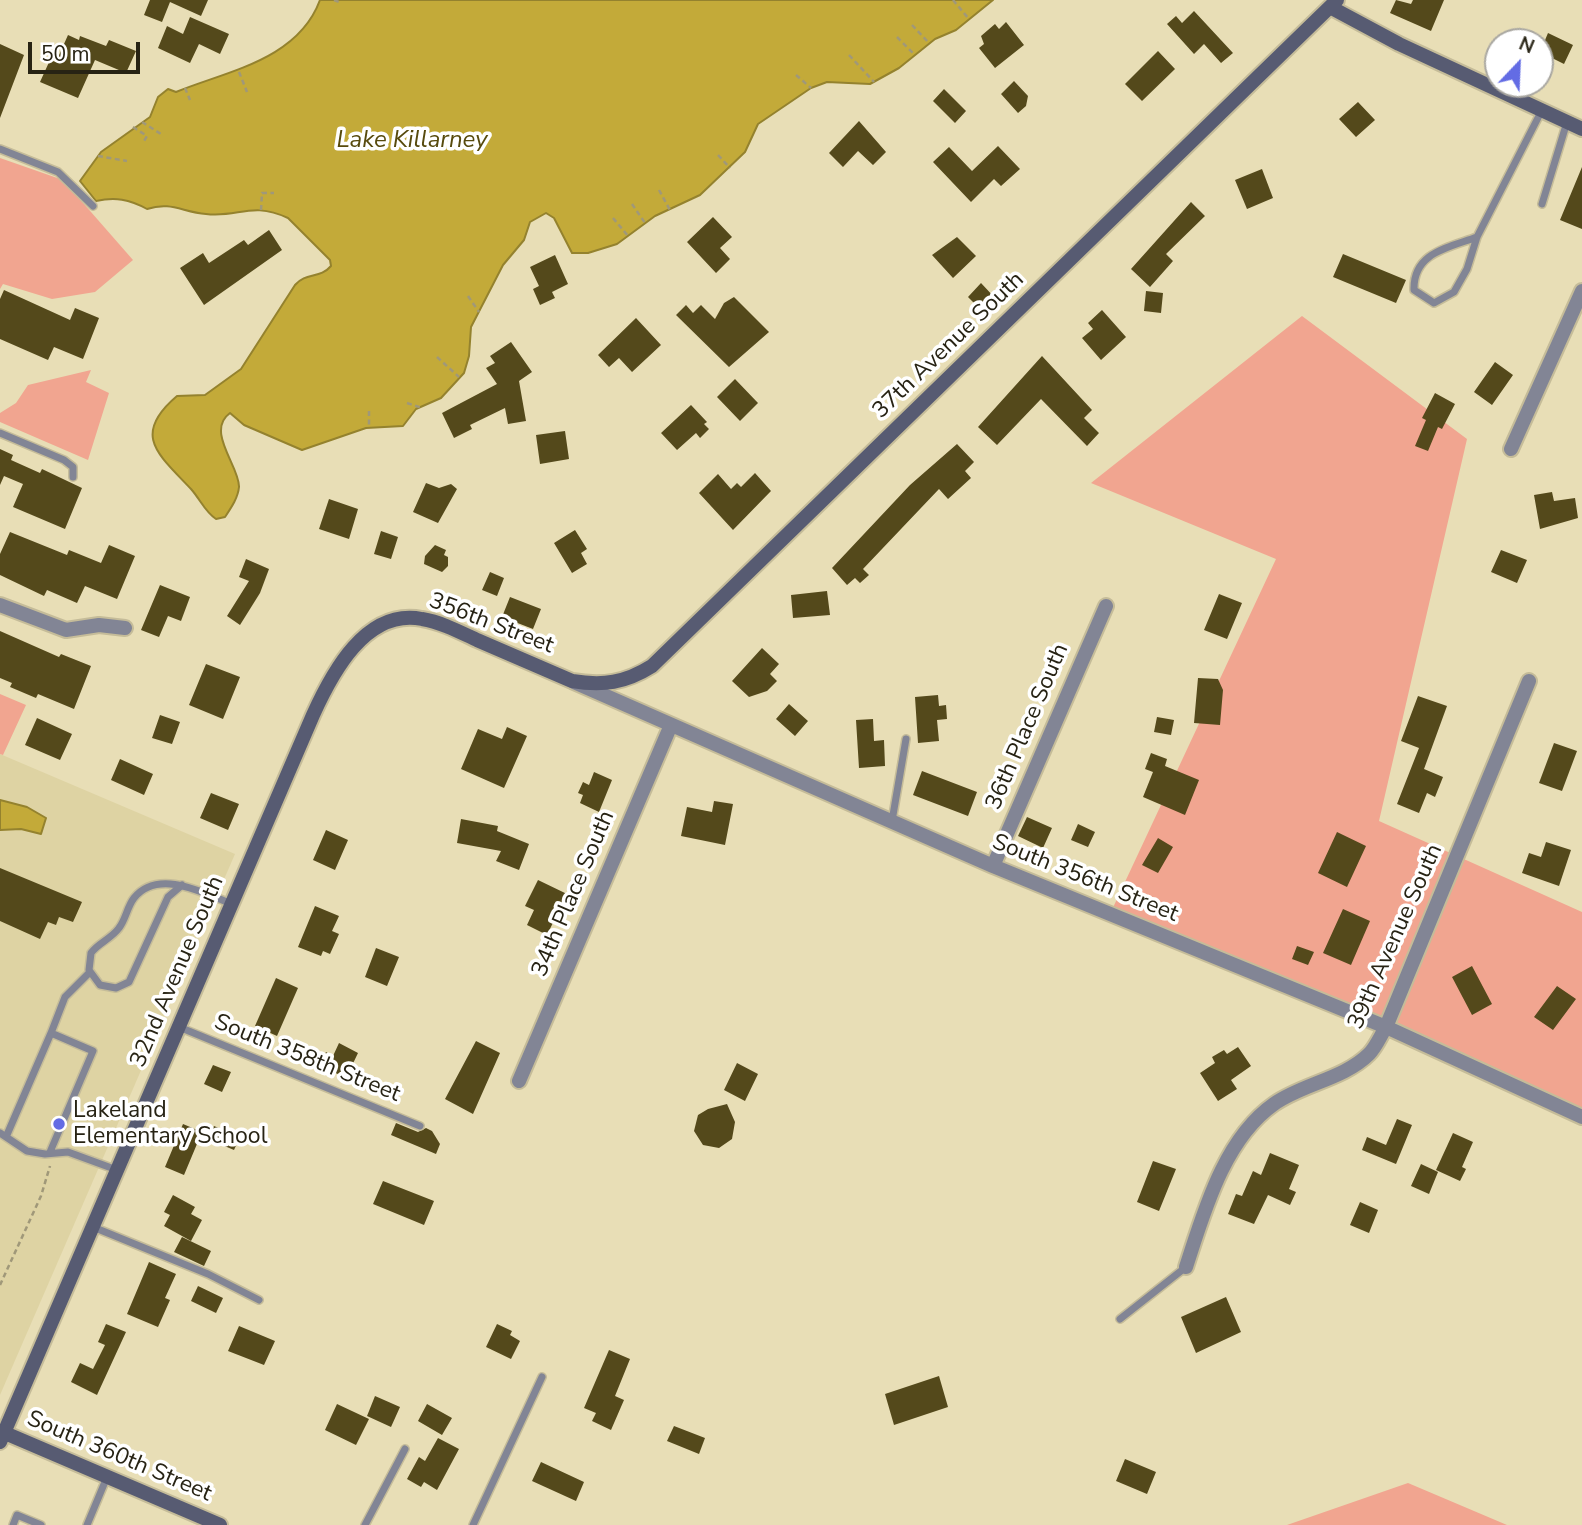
<!DOCTYPE html>
<style>
body{margin:0}
#map{position:relative;width:1582px;height:1525px;overflow:hidden;background:#e8deb6;font-family:"Nunito Sans",sans-serif}
canvas{display:block}
.north{position:absolute;left:1484px;top:28px;width:70px;height:70px;box-sizing:border-box;background:#fff;border:2px solid #a9a7a1;border-radius:50%;rotate:23deg;font-size:19px;font-weight:700;line-height:28px;text-align:center;color:#272314}
.north::after{content:'';display:block;margin:auto;width:24px;height:32px;background:#636ce4;clip-path:polygon(50% 0,100% 100%,50% 72%,0 100%)}
.scale{position:absolute;left:28px;top:42px;width:112px;height:32px;box-sizing:border-box;border:4px solid #272314;border-top:0;padding-left:9px;font-size:21px;line-height:24px;white-space:nowrap;color:#272314;-webkit-text-stroke:5px #fff;paint-order:stroke}
</style>
<div id="map">
<canvas width="1582" height="1525"></canvas>
<div class="north">N</div>
<div class="scale">50 m</div>
</div>
<script>
const c = document.querySelector('canvas').getContext('2d');
c.lineJoin = 'round';
function fillPath(path, color) { c.fillStyle = color; c.fill(path, 'evenodd'); }
function stroke(path, color, width, dash) { c.strokeStyle = color; c.lineWidth = width; c.lineCap = dash ? 'butt' : 'round'; c.setLineDash(dash || []); c.stroke(path); }
function label(font, color, halo, rows, align = 'center') {
  c.font = font + ' "Nunito Sans",sans-serif'; c.lineWidth = 7; c.setLineDash([]); c.textBaseline = 'middle'; c.strokeStyle = halo; c.fillStyle = color; for (const [text, x, y, turn = 0] of rows) {
    c.save(); c.translate(x, y); c.rotate((+turn || 0) * Math.PI / 180); c.textAlign = isNaN(turn) ? turn : align; if (halo) c.strokeText(text, 0, 0); c.fillText(text, 0, 0); c.restore();
  }
}
const built = new Path2D(`
 M0 754 235 854 0 1395Z`);
const green = new Path2D(`
 M0 158 63 180 133 260 95 292 52 299 3 284 0 289Z
 M1302 316 1467 439 1379 821 1582 912V1118L1110 914 1276 559 1091 483Z
 M91 370 86 382 109 393 88 460 0 422V413L16 403 28 385Z
 M0 694 26 705 3 755 0 754Z
 M1408 1483 1507 1525H1287Z`);
const water = new Path2D(`
 M320 0H993L956 30 935 39 899 68 870 84 827 82 811 88 758 124 745 152 700 195 655 216 617 244 588 253H572L554 218 546 213 530 222 524 240 503 265 471 327 469 356 464 373 441 398 416 409 403 426 366 428 302 450 244 425 230 413C205 431 240 467 239 487 238 498 231 508 225 517L216 519C205 512 200 499 191 489 158 454 131 435 177 396L205 395 241 369 295 285C306 272 320 279 331 266L330 260 288 218C251 201 239 218 206 214 182 212 171 201 147 209 129 199 115 197 96 201L80 181 101 152 150 117 158 97 168 89 176 92C227 71 298 60 320 0Z
 M0 800 27 807 46 818 41 834 21 829 0 830Z`);
const building = new Path2D(`
 M150 0H208L201 16 170 2 162 22 144 15Z
 M1396 0 1411 4 1413 0H1444L1431 31 1390 13Z
 M1194 11 1233 53 1221 63 1204 44 1194 54 1167 24 1176 16 1182 23Z
 M190 17 229 34 220 54 199 44 190 63 158 48 167 26 183 34Z
 M1006 22 1024 45 995 68 979 48 984 44 981 36 995 24 999 29Z
 M1548 33 1573 45 1564 64 1540 52Z
 M68 35 79 40 80 36 106 46 109 40 136 51 126 73 95 60 78 98 40 82 50 60 56 62Z
 M0 44 24 55 0 118Z
 M1158 51 1175 69 1142 101 1125 84Z
 M1014 81 1028 96 1026 106 1018 113 1001 94Z
 M944 89 966 111 955 123 933 101Z
 M1358 102 1375 120 1356 137 1339 119Z
 M859 121 886 152 873 165 858 151 843 167 829 153Z
 M998 146 1020 169 1001 186 994 179 971 202 933 162 949 147 972 171Z
 M1582 167V229L1560 220Z
 M1262 169 1273 198 1247 209 1235 180Z
 M1191 202 1205 216 1166 254 1173 261 1150 287 1131 269Z
 M713 217 732 237 720 248 730 259 716 273 687 242Z
 M269 230 282 250 204 305 180 268 203 253 209 263 244 240 248 245Z
 M957 237 976 256 953 278 932 255Z
 M1343 254 1406 280 1396 303 1333 277Z
 M555 255 568 284 552 292 555 298 540 305 533 289 539 286 530 267Z
 M981 283 995 298 982 311 968 297Z
 M4 290 70 320 75 308 99 318 83 359 54 347 48 360 0 339V299Z
 M1146 291 1163 293 1161 313 1144 311Z
 M734 297 769 332 729 367 676 315 686 305 693 313 701 305 715 319 724 303Z
 M1102 310 1126 337 1101 360 1082 338 1093 329 1088 323Z
 M636 318 661 345 632 372 619 358 609 367 598 355Z
 M511 342 532 372 519 381 526 421 508 424 505 408 470 425 472 429 454 438 442 413 497 384 486 368 495 363 490 356Z
 M1042 356 1092 410 1084 418 1099 433 1087 446 1041 399 997 445 978 427Z
 M1495 362 1513 375 1492 405 1474 392Z
 M735 379 758 403 740 421 717 397Z
 M1435 393 1455 404 1442 429 1438 427 1428 451 1415 446 1426 420 1422 418Z
 M691 405 707 422 704 424 709 429 700 438 696 433 677 450 661 433Z
 M565 431 569 459 540 464 536 435Z
 M957 444 974 462 965 471 971 478 948 499 939 489 863 569 869 575 860 583 855 578 847 585 832 568 910 485Z
 M0 449 13 455 11 460 40 473 42 469 82 488 65 529 13 507 23 484 4 476 0 485Z
 M755 473 771 491 733 530 699 493 718 474 731 489 737 483 741 487Z
 M426 483 439 488 451 484 457 489 438 523 413 512Z
 M1552 492 1554 501 1575 498 1578 518 1540 529 1534 495Z
 M329 499 358 509 349 539 319 529Z
 M575 530 587 549 581 553 587 564 572 573 554 543Z
 M381 531 398 537 391 559 374 554Z
 M10 532 67 555 69 550 101 563 109 545 135 556 117 599 85 586 77 603 47 590 44 596 0 575V554Z
 M435 545 446 550 444 555 448 557V566L442 572 424 564 425 556Z
 M1501 550 1527 560 1517 583 1491 572Z
 M246 559 269 569 260 593 240 625 227 616 249 581 239 577Z
 M490 572 504 578 497 596 482 590Z
 M160 585 190 597 181 621 168 616 159 637 141 630Z
 M827 591 830 615 793 618 791 595Z
 M1219 594 1242 603 1227 639 1204 630Z
 M510 597 541 609 533 629 502 617Z
 M0 631 59 657 61 654 91 666 74 709 38 694 36 698 10 687 12 683 0 678Z
 M762 648 779 664 770 674 777 681 767 691 749 697 732 681Z
 M206 664 240 677 223 719 189 705Z
 M1198 678 1218 679 1223 690 1220 725 1194 723Z
 M938 695 939 706 946 705 947 719 937 720 939 741 918 743 915 697Z
 M1418 696 1447 706 1424 769 1443 777 1435 797 1427 793 1419 813 1397 804 1419 748 1401 741Z
 M789 704 808 721 795 736 776 719Z
 M160 715 180 722 172 744 152 738Z
 M1157 717 1174 720 1171 735 1154 732Z
 M37 718 72 734 60 760 25 745Z
 M873 719 874 741 884 740 885 766 859 768 856 720Z
 M507 727 527 736 504 788 461 769 478 729 502 739Z
 M1554 743 1577 751 1562 791 1539 783Z
 M1151 753 1167 759 1165 766 1199 780 1185 815 1143 797 1153 772 1145 769Z
 M120 759 153 774 144 795 111 780Z
 M922 771 977 792 968 816 913 795Z
 M594 772 612 780 599 812 580 803 583 795 578 793 583 782 589 785Z
 M211 793 239 804 228 830 200 818Z
 M714 801 733 804 725 845 681 836 687 807 712 812Z
 M1027 817 1052 828 1043 848 1018 836Z
 M461 819 498 826 497 831 529 844 519 870 496 861 501 851 457 843Z
 M1078 824 1095 832 1088 847 1071 840Z
 M326 830 348 840 335 870 313 860Z
 M1337 832 1366 846 1347 887 1318 873Z
 M1158 838 1173 847 1158 873 1142 865Z
 M1546 842 1571 850 1559 886 1522 873 1529 853 1541 857Z
 M0 868 82 902 73 922 59 917 56 925 48 922 40 939 0 921Z
 M538 880 567 894 547 935 527 925 534 910 525 906Z
 M315 906 339 916 332 931 339 934 330 954 323 951 321 956 298 947Z
 M1343 909 1370 921 1351 965 1323 953Z
 M1297 946 1314 952 1308 965 1292 959Z
 M376 948 399 957 387 986 365 977Z
 M1472 966 1492 1004 1472 1015 1452 977Z
 M276 978 298 988 277 1036 255 1026Z
 M1557 986 1576 999 1553 1030 1534 1017Z
 M476 1041 500 1053 473 1114 445 1099Z
 M339 1043 358 1053 346 1078 319 1065 326 1052 333 1056Z
 M1238 1047 1251 1066 1231 1080 1237 1089 1218 1101 1200 1073 1215 1063 1212 1057 1224 1050 1227 1054Z
 M737 1063 758 1074 745 1101 724 1090Z
 M213 1065 231 1072 222 1092 204 1084Z
 M727 1104 735 1122 732 1139 719 1148 703 1145 694 1131 698 1115 708 1109Z
 M1397 1119 1412 1125 1396 1164 1362 1150 1367 1137 1386 1145Z
 M396 1123 418 1132 426 1128 432 1131 440 1144 436 1154 391 1135Z
 M183 1124 202 1132 184 1175 165 1167Z
 M214 1126 240 1137 234 1150 208 1139Z
 M1453 1133 1473 1142 1462 1167 1466 1169 1460 1181 1436 1170Z
 M1270 1153 1299 1165 1289 1189 1296 1192 1290 1205 1268 1195 1254 1224 1228 1214 1236 1194 1242 1196 1253 1171 1261 1175Z
 M1153 1161 1176 1169 1159 1211 1137 1202Z
 M1421 1164 1438 1172 1429 1194 1411 1186Z
 M383 1181 434 1201 424 1225 373 1204Z
 M173 1195 195 1207 191 1214 202 1220 191 1241 164 1226 170 1215 164 1212Z
 M1360 1202 1378 1210 1369 1233 1350 1225Z
 M182 1237 211 1251 204 1266 174 1252Z
 M149 1262 176 1274 165 1298 170 1300 158 1327 127 1314Z
 M198 1286 223 1298 216 1313 191 1301Z
 M1226 1297 1241 1332 1196 1353 1181 1317Z
 M106 1324 126 1332 97 1395 71 1382 80 1363 93 1369 105 1345 98 1342Z
 M497 1324 512 1331 510 1335 520 1341 511 1359 486 1347Z
 M239 1326 275 1341 264 1365 228 1351Z
 M609 1350 630 1359 615 1396 624 1400 611 1430 592 1421 596 1413 584 1408Z
 M939 1376 948 1407 894 1425 885 1394Z
 M375 1396 400 1407 391 1427 367 1416Z
 M337 1404 369 1419 356 1445 325 1430Z
 M427 1404 452 1418 442 1435 418 1421Z
 M674 1426 705 1438 699 1454 667 1441Z
 M438 1438 459 1449 437 1490 424 1482 421 1487 407 1479 419 1457 425 1461Z
 M1125 1459 1156 1472 1147 1494 1116 1481Z
 M541 1462 584 1482 576 1501 532 1481Z`);
const path = new Path2D(`
 M334 0 339 2
 M953 0 969 19
 M912 25 929 43
 M897 37 914 54
 M849 55 874 82
 M239 72 247 92
 M796 75 811 88
 M185 88 190 100
 M142 122 161 134
 M133 127 147 136 144 141
 M718 155 730 168
 M98 156 127 161
 M659 190 670 210
 M632 204 645 223
 M261 210 262 193H274
 M613 218 628 236
 M468 296 479 312
 M437 357 459 377
 M407 403 422 408
 M369 411V427
 M0 1285 41 1196 50 1166`);
const lane = new Path2D(`
 M0 149 58 172 93 206
 M1542 204 1567 122
 M1477 237C1447 248 1413 253 1414 290L1434 303 1454 292 1467 269 1477 237 1542 110
 M0 433 64 460 73 467V477
 M892 821 906 739
 M182 885 168 897 129 982 116 988 100 985 89 970 91 953C98 943 111 939 119 928 126 919 127 907 134 898 158 868 204 893 232 904
 M179 1027 420 1126
 M51 1033 65 997 90 972
 M0 1133 27 1151 45 1154 68 1152 117 1170
 M6 1137 51 1033 93 1051 50 1152
 M93 1227 208 1274 259 1300
 M1120 1319 1186 1267
 M13 1525 17 1515 41 1525
 M87 1525 107 1477
 M365 1525 405 1449
 M473 1525 542 1377`);
const street = new Path2D(`
 M1511 449 1582 291
 M0 605 66 630 99 625 125 628
 M574 682 993 866 1386 1027 1582 1117
 M993 866 1106 606
 M519 1081 671 725
 M1186 1267C1204 1212 1224 1139 1274 1104 1302 1084 1344 1079 1369 1054 1376 1047 1381 1035 1386 1027L1529 681`);
const secondary = new Path2D(`
 M1330 7 1399 44 1582 129
 M0 1431 220 1525
 M0 1442 313 715C332 673 366 608 422 619 441 622 460 632 477 640 509 654 540 667 572 681 603 686 625 683 652 666L1337 0`);
const markers = [
 [59,1124,7,"#636ce4"]
];
const streetNames = [
 ["37th Avenue South",949,346,-44],
 ["356th Street",491,624,21],
 ["36th Place South",1028,727,-67],
 ["South 356th Street",1085,879,22],
 ["34th Place South",574,894,-67],
 ["39th Avenue South",1396,937,-66],
 ["32nd Avenue South",178,972,-67],
 ["South 358th Street",307,1059,22],
 ["South 360th Street",119,1457,23]
];
const poiNames = [
 ["Lakeland",73,1111],
 ["Elementary School",73,1137]
];
const waterNames = [
 ["Lake Killarney",412,141]
];
fillPath(built, '#ded3a3');
fillPath(green, '#f1a590');
fillPath(water, '#c3aa39');
stroke(water, '#94822e', 2);
fillPath(building, '#54491b');
stroke(lane, '#c5bc99', 10);
stroke(street, '#c5bc99', 18);
stroke(secondary, '#c5bc99', 18);
stroke(path, '#a09879', 2.5, [5, 3.5]);
stroke(lane, '#828595', 7);
stroke(street, '#828595', 14);
stroke(secondary, '#575b72', 14);
for (const [x, y, r, color] of markers) { const dot = new Path2D(); dot.arc(x, y, r, 0, 2 * Math.PI); c.fillStyle = color; c.fill(dot); stroke(dot, '#fff', 2.5); }
label('23px', '#272314', '#fff', streetNames);
label('23px', '#272314', '#fff', poiNames, 'left');
label('italic 24px', '#574a0d', '#fff', waterNames);
</script>
